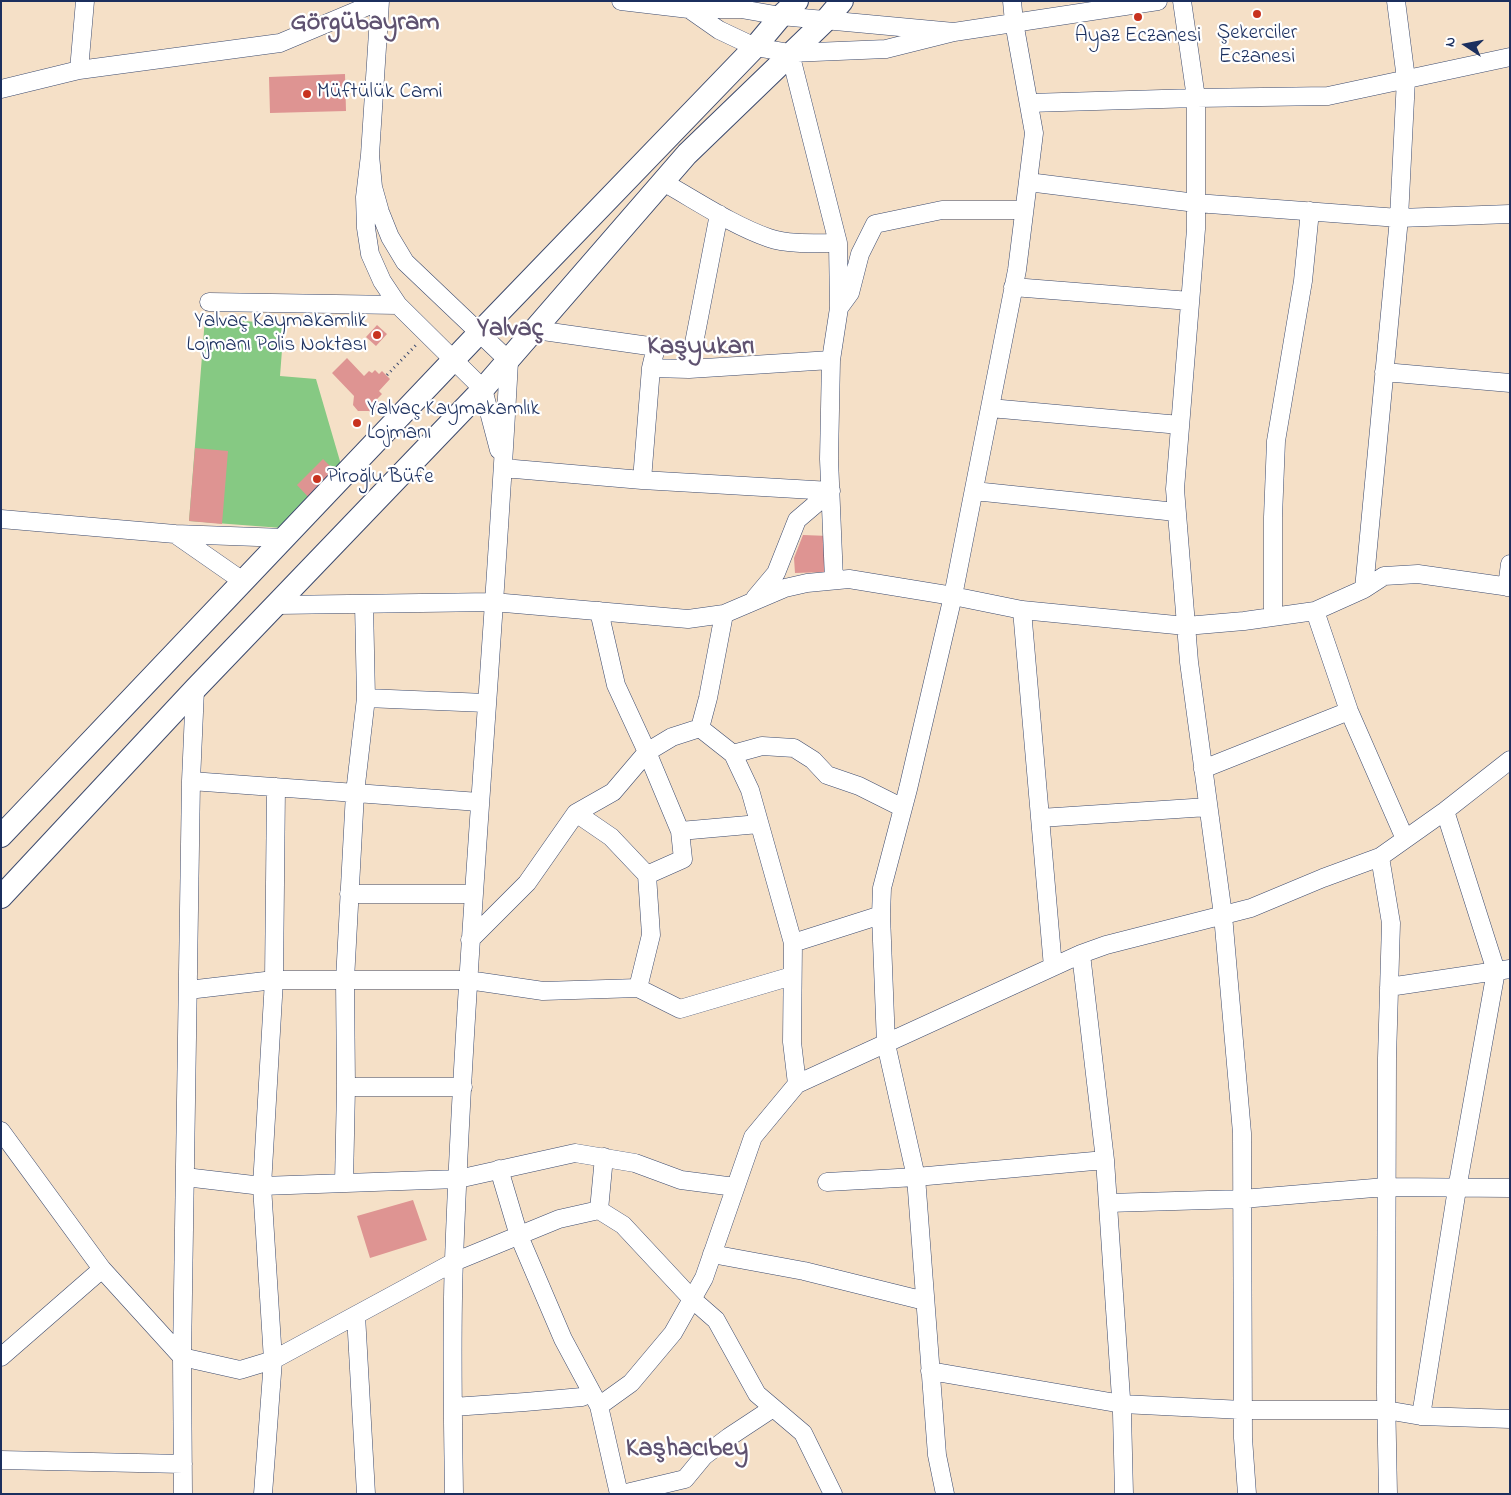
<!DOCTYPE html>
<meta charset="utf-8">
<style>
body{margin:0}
#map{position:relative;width:1511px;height:1495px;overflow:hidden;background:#f5e0c7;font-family:"Indie Flower",sans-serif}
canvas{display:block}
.frame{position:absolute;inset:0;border:2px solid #1b2f5e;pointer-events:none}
.north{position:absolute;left:1441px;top:20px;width:50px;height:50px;-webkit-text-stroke:4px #fff;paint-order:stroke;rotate:281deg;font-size:14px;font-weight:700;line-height:20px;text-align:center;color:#1b2f5e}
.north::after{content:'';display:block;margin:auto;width:18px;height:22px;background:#1b2f5e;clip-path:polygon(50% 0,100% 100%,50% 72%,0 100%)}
</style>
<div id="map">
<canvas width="1511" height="1495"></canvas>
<div class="frame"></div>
<div class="north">N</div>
</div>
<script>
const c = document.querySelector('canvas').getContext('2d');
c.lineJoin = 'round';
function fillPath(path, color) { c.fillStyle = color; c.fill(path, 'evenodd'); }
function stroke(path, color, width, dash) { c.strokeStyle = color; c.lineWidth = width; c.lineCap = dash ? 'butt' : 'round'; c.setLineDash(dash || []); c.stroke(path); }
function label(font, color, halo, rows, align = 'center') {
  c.font = font + ' "Indie Flower",sans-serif'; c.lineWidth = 4.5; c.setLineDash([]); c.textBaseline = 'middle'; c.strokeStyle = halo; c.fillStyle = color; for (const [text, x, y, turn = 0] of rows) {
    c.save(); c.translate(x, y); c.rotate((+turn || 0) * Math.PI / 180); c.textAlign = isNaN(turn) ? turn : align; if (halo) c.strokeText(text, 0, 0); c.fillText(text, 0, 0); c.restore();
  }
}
const green = new Path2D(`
 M205 318 284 324 280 376 316 379 342 468 282 528 189 521Z`);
const building = new Path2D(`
 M345 74 346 111 270 113 269 77Z
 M377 325 387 334 376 346 366 337Z
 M347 358 364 376 369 371 372 373 375 370 379 374 382 371 390 379 379 391 382 394 377 399 382 404 372 414 369 411H358L353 405 354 396 332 373Z
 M195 448 228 451 222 524 189 521Z
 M323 459 337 473 310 499 297 485Z
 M803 535 829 536 826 572 795 573 794 558Z
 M413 1200 427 1240 370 1258 357 1216Z`);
const path = new Path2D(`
 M387 375 416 345`);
const minor = new Path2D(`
 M621 1 689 9 686 1
 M1182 1 1196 98V229L1175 489 1189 662 1223 915 1242 1133 1243 1438 1247 1494
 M954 32 781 16 741 9H689L719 30 755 47 790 53 886 49 954 32 1158 1
 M790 53 838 243 839 308 831 360 829 459 834 580
 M79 70 85 1
 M1 89 79 70 280 43 380 1 370 155 365 197 366 228 370 254 382 281 398 305 483 389 499 450
 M1029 103 1196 98 1328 96 1510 57
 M370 155 373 187 380 212 390 237 405 262 509 361C493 661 465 960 454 1260 451 1338 453 1416 454 1494
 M663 182C697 201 732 225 769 238 789 245 817 243 838 243
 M1028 182 1196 203 1399 218 1510 214
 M1013 287 1190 301
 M209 302 398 305
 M839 308 850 293 860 254 875 224 942 210H1024
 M536 330 656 347 651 368
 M689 369 719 214
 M1384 372 1510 383
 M990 408 1180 425
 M503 468 642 480 831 491
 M642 480 651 368 689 369 831 360
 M974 491 1176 512
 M1 519 175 534
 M244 582 175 534 285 538
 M1507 587 1510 564
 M1364 589 1399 218 1406 79 1396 1
 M755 598 776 573 797 520 831 491
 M277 605 493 602 688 619 724 614 785 588 807 583 849 579 953 596 1022 610 1186 626 1244 621 1315 611 1364 589 1384 576 1418 574 1510 587
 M1022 610 1053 967
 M599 611 616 685 647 752 680 831 683 859 647 875
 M1315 611 1349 711 1405 839
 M1273 617V517L1276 441 1303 281 1310 211
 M366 698 486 703
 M700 728 733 754 750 790 793 943 792 1042 797 1084
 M733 754 762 746 794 748 813 760 827 775 859 786 903 808
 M1203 769 1349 711
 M191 781 479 802
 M576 813 611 837 647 875 651 935 638 988
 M1040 818 1208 807
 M680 831 759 824
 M1380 857 1391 923 1387 1058 1386 1393 1388 1494
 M349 894H473
 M470 940 527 883 576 813 613 792 647 752 672 737 700 728 708 698 724 614
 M793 943 881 915
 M1081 954 1105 1160 1122 1413 1124 1494
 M1389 987 1510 969
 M188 990 274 980H468L543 991 638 988 680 1009 792 976
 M346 1087H463
 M1 1131 102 1269 182 1357 240 1370 273 1360 454 1262 559 1219 599 1210 623 1225 692 1299 716 1320 757 1394 803 1433 833 1494
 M499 1169 519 1236 563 1339 599 1406 619 1494
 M185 1177 262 1186 458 1179 575 1153 635 1163 681 1180 735 1187
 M827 1182 916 1177 1105 1160
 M344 1183 346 1087 345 980 355 793 366 698 364 604
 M1108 1203 1242 1199 1386 1187 1510 1188
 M599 1210 604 1157
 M712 1254 804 1271 925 1301
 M356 1315 366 1494
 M1 1357 102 1269
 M930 1371 1122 1404 1243 1410H1386L1421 1416 1510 1419
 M599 1406 631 1383 673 1333 704 1278 753 1137 797 1084 1081 954 1106 945 1251 908 1323 878 1380 857 1445 811 1510 760
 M453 1407 525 1402 582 1397 592 1393
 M1421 1416 1457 1189 1496 971 1445 811
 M1 1460 183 1464
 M183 1494 182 1357 191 781 195 689
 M263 1494 273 1360 262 1186 274 980 276 787
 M622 1494 685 1479 704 1456 729 1437 773 1408
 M945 1494 937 1455 916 1177 886 1044 881 915 882 888 908 789 953 596 1017 270 1034 133 1014 22 1012 1`);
const major = new Path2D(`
 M1 836 479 333 755 47 781 16 797 1
 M1 897 195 689 483 389 687 154 826 20 842 1`);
const markers = [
 [1257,14,5,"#c8321e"],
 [1138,17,5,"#c8321e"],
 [307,94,5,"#c8321e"],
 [377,335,5,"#c8321e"],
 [357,423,5,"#c8321e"],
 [317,479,5,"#c8321e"]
];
const poiNames = [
 ["Şekerciler",1257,35,"center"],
 ["Eczanesi",1257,59,"center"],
 ["Ayaz Eczanesi",1138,38,"center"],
 ["Müftülük Cami",317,94],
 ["Yalvaç Kaymakamlık",367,323,"right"],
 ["Lojmanı Polis Noktası",367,347,"right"],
 ["Yalvaç Kaymakamlık",367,411],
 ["Lojmanı",367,435],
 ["Piroğlu Büfe",327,479]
];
const districtNames = [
 ["Görgübayram",365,25],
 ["Yalvaç",510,331],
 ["Kaşyukarı",701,349],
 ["Kaşhacıbey",687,1451]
];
fillPath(green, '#86c983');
fillPath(building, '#de9492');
stroke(minor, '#3c4a6e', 19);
stroke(major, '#3c4a6e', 24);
stroke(path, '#3c4a6e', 3, [1, 4]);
stroke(minor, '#fff', 18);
stroke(major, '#fff', 22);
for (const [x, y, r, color] of markers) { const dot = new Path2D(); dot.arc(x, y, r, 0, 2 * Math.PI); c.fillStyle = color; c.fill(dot); stroke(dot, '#fff', 2); }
label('21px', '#1b2f5e', '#fff', poiNames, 'left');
label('bold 26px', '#5f5270', '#fff', districtNames);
</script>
